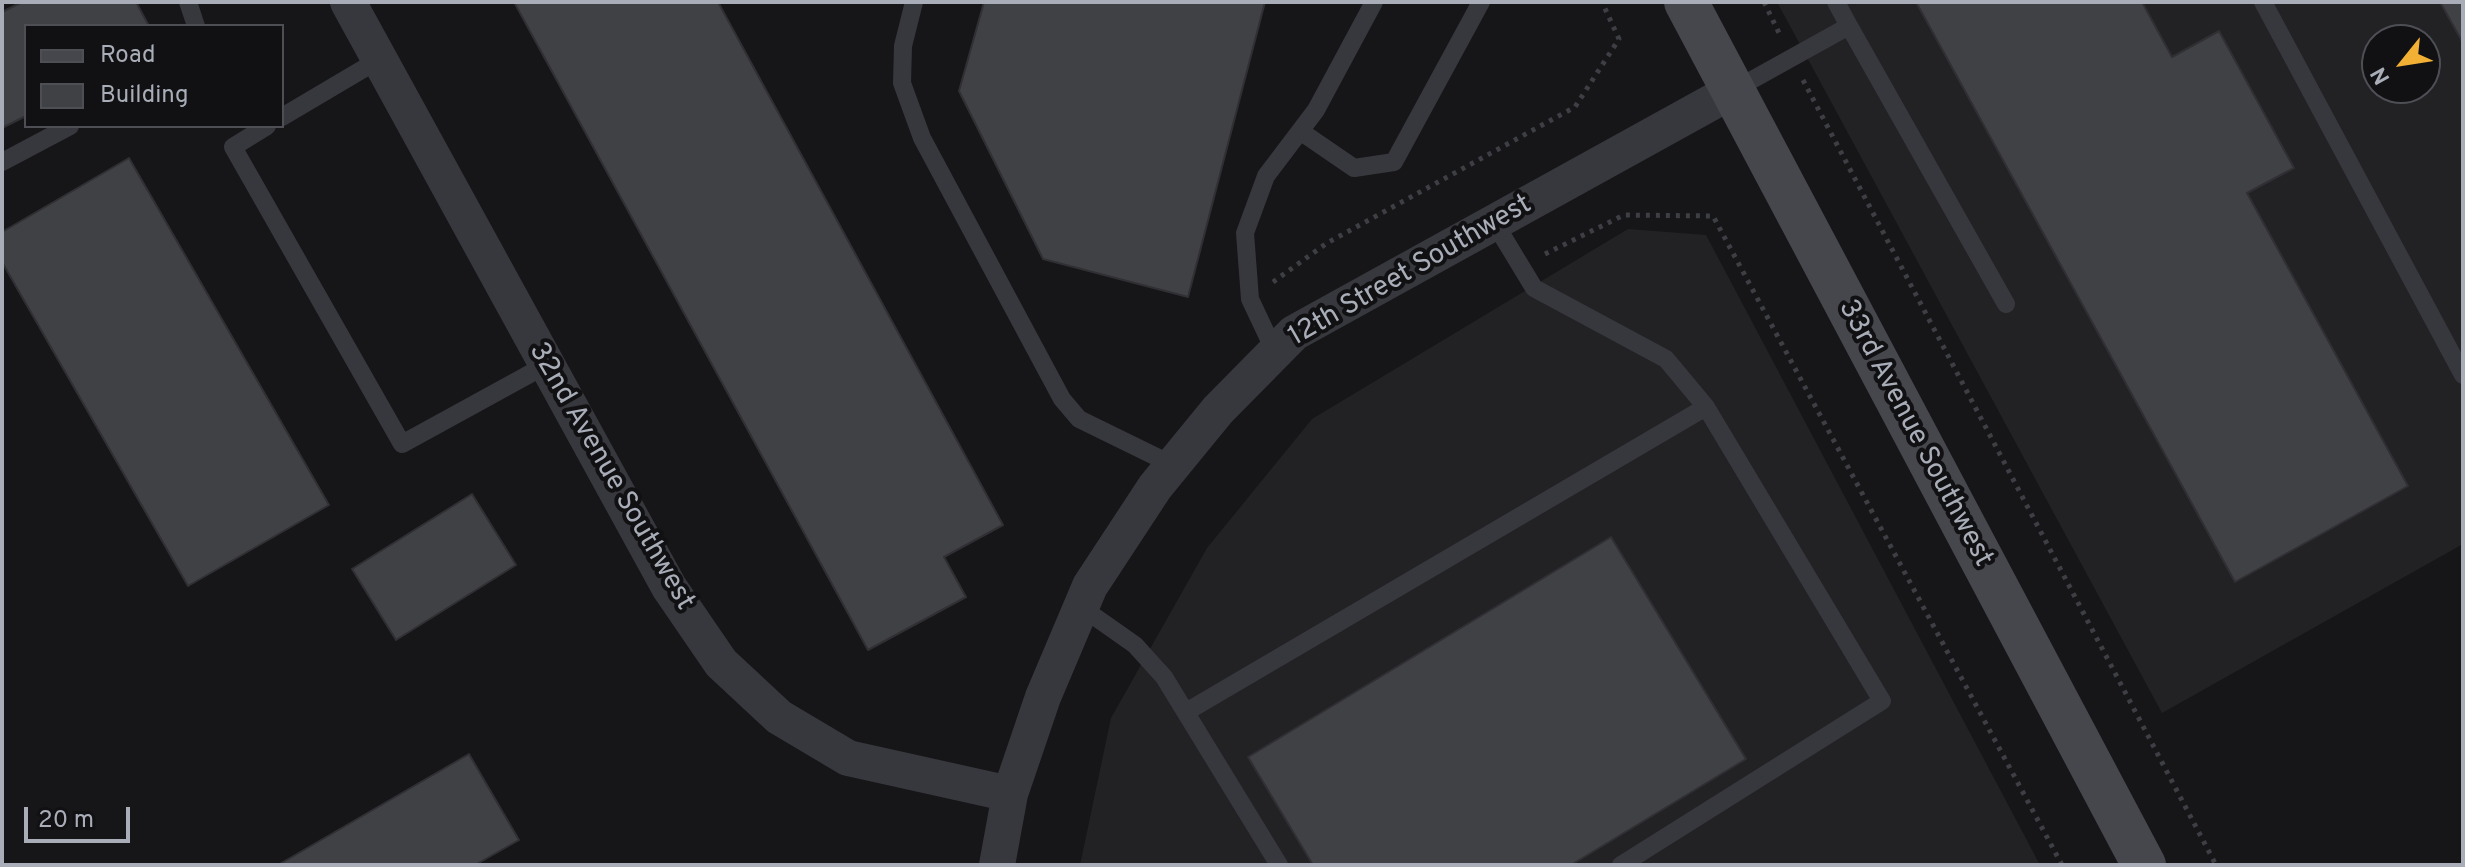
<!DOCTYPE html>
<style>
body{margin:0}
#map{position:relative;width:2465px;height:867px;overflow:hidden;background:#161618;font-family:Overpass,sans-serif}
canvas{display:block}
.frame{position:absolute;inset:0;border:4px solid #a8adb8;pointer-events:none}
.legend{position:absolute;left:24px;top:24px;width:260px;height:104px;box-sizing:border-box;background:#111113;border:2px solid #4d4f55;margin:0;padding:10px 14px;list-style:none;font-size:24px;color:#a8adb8}
.legend li{display:flex;align-items:center;gap:16px;height:40px}
.legend b{width:40px;border:2px solid #4d4f55}
.north{position:absolute;left:2361px;top:24px;width:80px;height:80px;box-sizing:border-box;background:#111113;border:2px solid #4d4f55;border-radius:50%;rotate:240deg;font-size:22px;font-weight:700;line-height:32px;text-align:center;color:#a8adb8}
.north::after{content:'';display:block;margin:auto;width:28px;height:36px;background:#f2b134;clip-path:polygon(50% 0,100% 100%,50% 72%,0 100%)}
.scale{position:absolute;left:24px;top:807px;width:106px;height:36px;box-sizing:border-box;border:4px solid #a8adb8;border-top:0;padding-left:10px;font-size:24px;line-height:28px;white-space:nowrap;color:#a8adb8;-webkit-text-stroke:6px #111113;paint-order:stroke}
</style>
<div id="map">
<canvas width="2465" height="867"></canvas>
<div class="frame"></div>
<ul class="legend">
<li><b style="height:10px;background:#45474d"></b>Road</li>
<li><b style="height:22px;background:#404145"></b>Building</li>
</ul>
<div class="north">N</div>
<div class="scale">20 m</div>
</div>
<script>
const c = document.querySelector('canvas').getContext('2d');
c.lineJoin = 'round';
function fillPath(path, color) { c.fillStyle = color; c.fill(path, 'evenodd'); }
function stroke(path, color, width, dash) { c.strokeStyle = color; c.lineWidth = width; c.lineCap = dash ? 'butt' : 'round'; c.setLineDash(dash || []); c.stroke(path); }
function label(font, color, halo, rows, align = 'center') {
  c.font = font + ' Overpass,sans-serif'; c.lineWidth = 8; c.setLineDash([]); c.textBaseline = 'middle'; c.strokeStyle = halo; c.fillStyle = color; for (const [text, x, y, turn = 0] of rows) {
    c.save(); c.translate(x, y); c.rotate((+turn || 0) * Math.PI / 180); c.textAlign = isNaN(turn) ? turn : align; if (halo) c.strokeText(text, 0, 0); c.fillText(text, 0, 0); c.restore();
  }
}
const built = new Path2D(`
 M1777 2H2463V544L2162 713ZM2377 40H2425V88H2377Z
 M1628 229 1706 235 2040 865H1080L1111 718 1207 548 1312 419Z`);
const building = new Path2D(`
 M22 2H136L149 26H26V116L2 128V12Z
 M514 2H718L1003 525 944 557 966 597 868 650Z
 M984 2H1265L1188 297 1043 259 959 91Z
 M1916 2H2142L2172 57 2219 31 2294 168 2247 193 2408 486 2235 582Z
 M2440 2H2463V43Z
 M129 158 329 505 188 586 2 262V232Z
 M472 494 516 565 396 640 352 569Z
 M1611 537 1746 759 1571 865H1313L1248 757Z
 M469 754 519 840 475 865H278Z`);
const path = new Path2D(`
 M1764 2 1780 35
 M1803 80 2216 865
 M1545 254 1624 215 1713 216 2062 865
 M1273 282 1327 243 1575 107 1619 39 1602 2`);
const lane = new Path2D(`
 M188 2 196 26
 M914 2 903 46 902 83 922 138 1062 399 1079 419 1173 465
 M1836 2 1849 26
 M2263 2 2463 375
 M1732 91 1849 26 2006 304
 M282 117 380 59
 M267 126 233 147 402 444 546 365
 M1300 131 1354 168 1394 162 1481 2
 M2 162 70 126
 M1275 352 1250 299 1245 233 1266 176 1316 110 1374 2
 M1081 607 1135 645 1164 677 1279 865
 M1186 712 1706 407 1666 359 1534 288 1494 222
 M1621 865 1882 701 1706 407`);
const street = new Path2D(`
 M348 2 669 587 721 663 779 717 848 758 1010 794
 M997 865 1010 794 1043 697 1090 586 1155 487 1218 410 1294 333 1732 91`);
const secondary = new Path2D(`
 M1686 2 2144 865`);
const streetNames = [
 ["12th Street Southwest",1411,272,-30],
 ["33rd Avenue Southwest",1914,434,62],
 ["32nd Avenue Southwest",610,477,60]
];
fillPath(built, '#222225');
fillPath(building, '#404145');
stroke(building, '#303034', 2);
stroke(path, '#3d3f44', 5, [4, 6]);
stroke(lane, '#37383d', 18);
stroke(street, '#37383d', 36);
stroke(secondary, '#45474d', 44);
label('28px', '#a8adb8', '#111113', streetNames);
</script>
